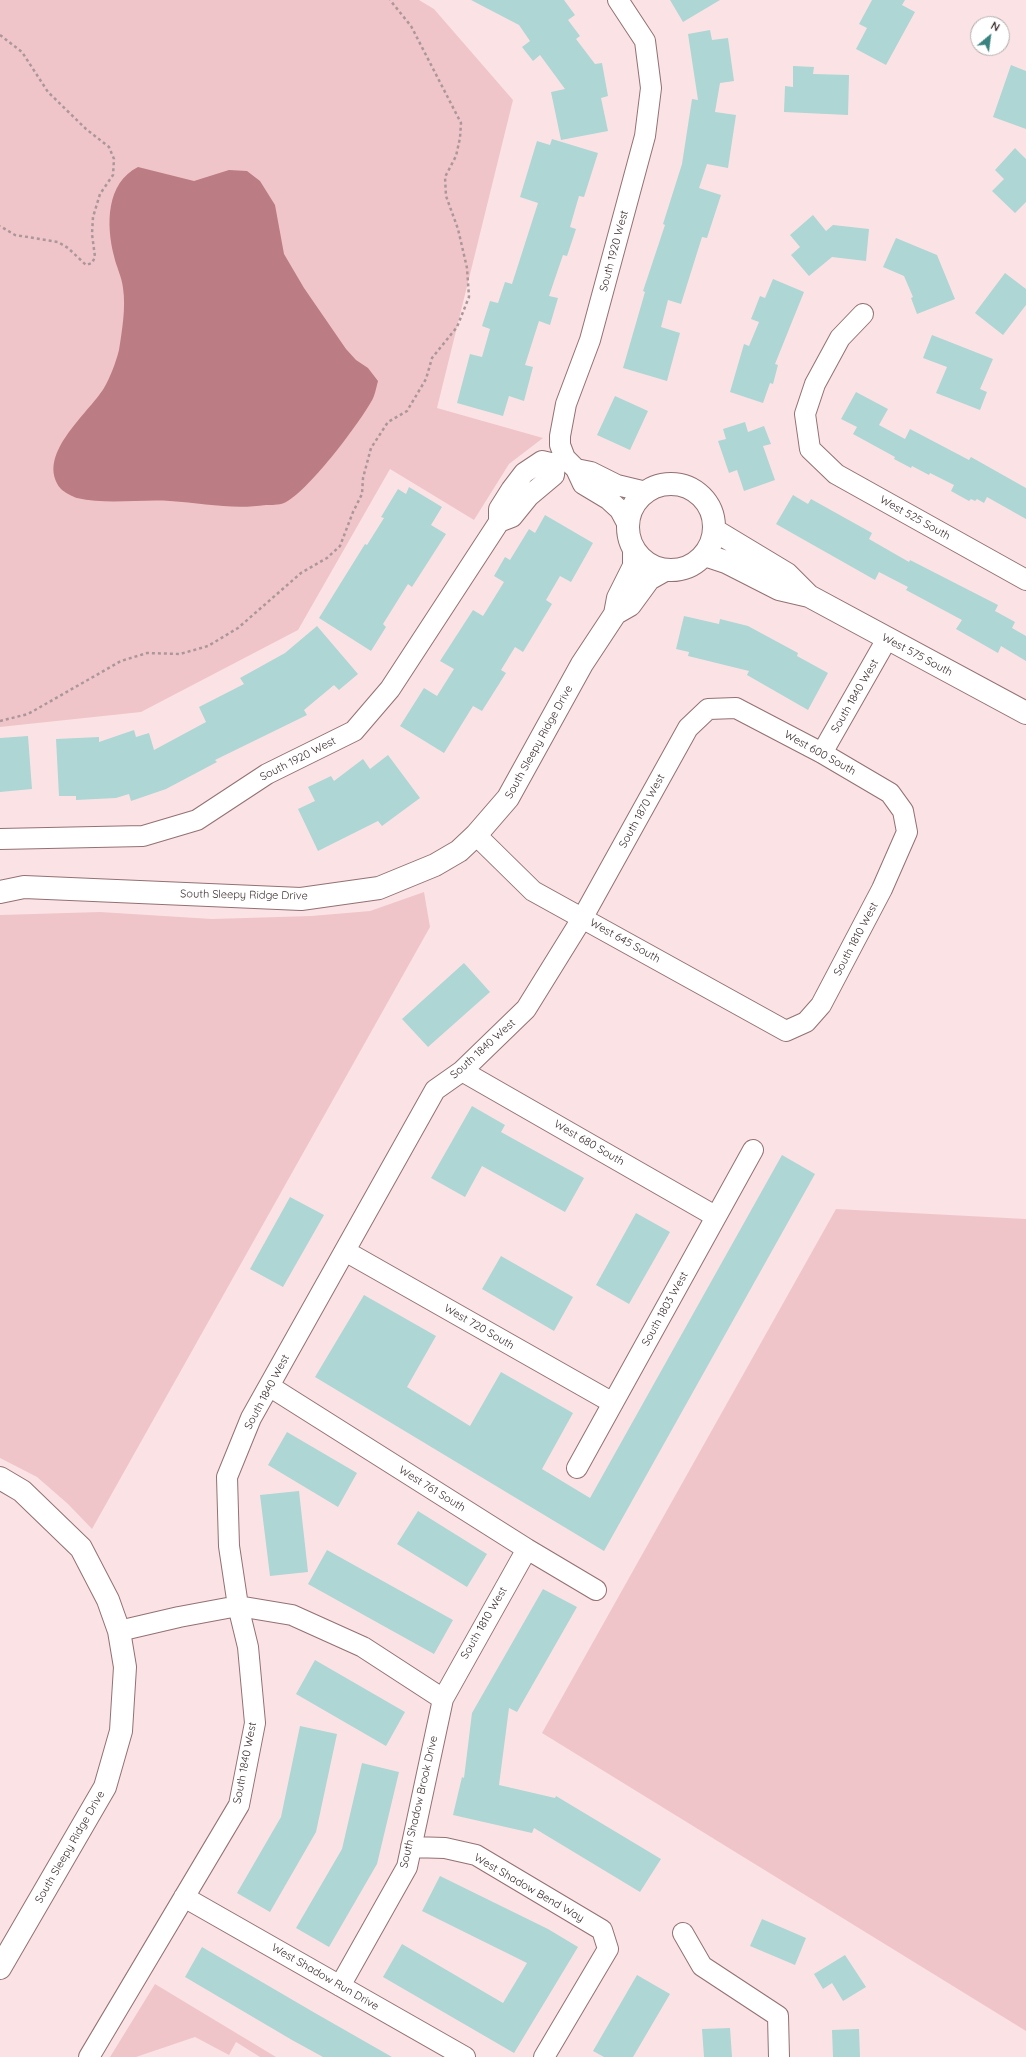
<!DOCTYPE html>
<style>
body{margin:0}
#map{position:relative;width:1026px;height:2057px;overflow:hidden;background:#fbe3e5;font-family:Quicksand,sans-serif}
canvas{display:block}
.north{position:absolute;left:970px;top:16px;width:40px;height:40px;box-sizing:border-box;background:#fff;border:1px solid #b1abab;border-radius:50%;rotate:29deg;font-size:11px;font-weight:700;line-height:16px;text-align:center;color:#3b2c2e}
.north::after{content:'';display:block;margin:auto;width:14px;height:18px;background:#3a827f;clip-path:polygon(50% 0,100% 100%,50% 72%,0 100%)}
</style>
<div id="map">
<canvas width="1026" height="2057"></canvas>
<div class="north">N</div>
</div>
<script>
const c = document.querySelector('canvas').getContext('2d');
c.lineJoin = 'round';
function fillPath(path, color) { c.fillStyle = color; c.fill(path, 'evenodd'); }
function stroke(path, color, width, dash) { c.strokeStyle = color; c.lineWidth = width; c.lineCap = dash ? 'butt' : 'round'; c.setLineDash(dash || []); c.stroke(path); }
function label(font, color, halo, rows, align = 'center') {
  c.font = font + ' Quicksand,sans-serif'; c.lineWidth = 4; c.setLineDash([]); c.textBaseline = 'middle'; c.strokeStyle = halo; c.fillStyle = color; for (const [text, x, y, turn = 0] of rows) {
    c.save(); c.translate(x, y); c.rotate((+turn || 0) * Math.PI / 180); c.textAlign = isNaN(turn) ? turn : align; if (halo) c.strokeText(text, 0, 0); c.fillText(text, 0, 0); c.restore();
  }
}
const green = new Path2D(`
 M0 0H419L434 9 513 100 437 408 543 438 509 464 474 520 390 469 298 630 141 712 0 727Z
 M424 892 430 927 92 1529 68 1504 37 1477 0 1458V915L100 912 212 919 311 916 370 911Z
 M836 1209 1026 1219V2031L542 1733Z
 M155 1984 276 2057H260L236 2042 229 2055 195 2037 136 2057H110Z`);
const water = new Path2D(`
 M138 167 194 181 229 170 247 171 260 181 275 205 284 254 304 288 346 349 356 360 368 368 378 381C376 388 375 396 371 402 358 425 307 493 284 503 279 505 271 505 266 505 232 510 203 503 170 501 140 499 107 505 77 498 73 497 64 492 61 489 34 456 88 414 104 388 110 378 116 362 119 350 122 330 126 308 123 288 122 277 116 266 114 256 106 225 106 183 138 167Z`);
const building = new Path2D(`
 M471 0H564L575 15 568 20 580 36 576 39 595 64 602 63 608 96 601 98 608 131 561 140 551 92 565 89 540 55 533 61 522 47 530 41 519 25Z
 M670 0H720L683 22Z
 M872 0H905L902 5 915 12 886 65 856 49 867 28 859 24Z
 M710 30 712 40 728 38 734 81 720 83 715 112 736 115 728 168 707 164 699 188 721 195 707 238 702 237 681 304 668 300 661 327 680 333 667 381 623 368 645 292 643 291 665 225 663 224 682 164 692 99 698 100 688 34Z
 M1011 65 1026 71V129L993 117Z
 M793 66 814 67 813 74 849 75 848 115 784 112 785 86 793 87Z
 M552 139 598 153 584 197 579 196 570 227 576 229 567 256 563 255 549 296 558 298 550 325 539 321 525 365 533 367 524 401 509 396 503 416 457 403 470 354 482 357 490 329 482 326 490 301 498 303 505 282 512 284 538 203 520 197 537 141 550 145Z
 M1015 148 1026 159V202L1015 213 992 191 1004 179 995 170Z
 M813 215 826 231 833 225 869 229 866 261 832 257 809 276 791 255 800 247 790 235Z
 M896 238 937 255 955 299 917 314 911 298 913 297 904 276 883 267Z
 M1005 273 1026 289V305L1003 335 975 313Z
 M773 279 804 292 775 364 778 365 773 384 770 383 763 403 730 392 744 344 749 346 759 322 751 319 760 296 765 298Z
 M932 335 993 359 980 389 987 392 980 410 936 393 947 367 923 358Z
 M856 392 888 409 879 425 905 439 910 429 969 460 971 457 1026 488V519L987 497 984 503 977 499 975 501 971 499 969 501 951 491 954 485 930 473 929 475 912 466 911 468 894 459 895 457 853 434 857 427 841 419Z
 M615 396 648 411 630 450 597 435Z
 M745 422 748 432 764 426 771 444 763 446 775 480 744 491 737 470 729 473 718 441 726 439 723 429Z
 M409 487 442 507 431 525 446 534 412 587 408 584 383 624 386 627 371 651 319 618 365 544 367 545 384 518 381 517 398 489 406 494Z
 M793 495 808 504 811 499 872 533 869 539 909 562 910 560 998 605 995 611 1015 622 1012 628 1026 636V661L1001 646 998 653 956 629 962 620 906 590 908 587 879 572 875 580 776 524Z
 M545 515 593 543 571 582 560 576 546 600 552 604 523 652 515 647 501 670 506 673 482 711 473 706 444 753 400 726 424 688 437 696 454 669 440 661 473 610 483 616 504 582 494 576 505 557 510 560 529 529 535 533Z
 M684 616 719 624 720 619 748 626 798 653 797 656 828 673 808 710 747 675 749 671 688 656 689 652 676 649Z
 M317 626 358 674 339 690 334 685 304 710 307 715 215 760 217 762 166 789 131 801 129 794 116 798 76 800V796H59L56 739 99 737V742L134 730 136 737 149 733 154 750 206 722 199 707 244 684 240 678 285 653Z
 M28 736 32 789 0 792V738Z
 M388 755 420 798 382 826 378 821 318 851 298 809 315 801 308 787 331 776 334 781 363 759 370 769Z
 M464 963 490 992 428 1047 402 1019Z
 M472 1106 505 1125 501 1132 584 1178 565 1212 482 1166 465 1197 431 1178Z
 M782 1155 815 1174 604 1551 315 1377 364 1295 436 1336 407 1387 470 1426 501 1372 573 1413 542 1469 590 1498Z
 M290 1197 324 1215 283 1287 250 1269Z
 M636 1213 670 1232 629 1304 596 1285Z
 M501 1256 573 1297 554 1331 482 1289Z
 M287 1432 357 1473 338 1507 268 1465Z
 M299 1491 308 1572 270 1576 260 1495Z
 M418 1511 487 1554 467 1587 397 1544Z
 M327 1550 453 1620 434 1654 308 1584Z
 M543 1589 577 1607 517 1712 509 1708 499 1785 555 1798 556 1796 661 1859 640 1892 534 1828 532 1833 453 1815 462 1777 464 1778 472 1713Z
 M315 1660 405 1712 386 1746 296 1694Z
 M300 1726 337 1734 316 1832 270 1912 237 1893 281 1817Z
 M362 1763 399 1772 377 1864 329 1947 296 1928 342 1849Z
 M440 1876 548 1929 578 1947 514 2053 383 1977 402 1944 503 2003 527 1963 422 1911Z
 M762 1919 806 1938 795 1965 750 1946Z
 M202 1947 315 2013 392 2057H323L292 2040 185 1977Z
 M845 1955 866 1987 843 2001 832 1983 823 1989 814 1974Z
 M637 1975 670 1994 633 2057H604L593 2051Z
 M730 2028 732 2057H704L702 2029Z
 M859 2029 860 2057H833L832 2030Z`);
const path = new Path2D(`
 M0 35 22 52 48 92 86 129 109 147 114 159 113 175 100 194 93 217 92 234 95 257 92 263 86 265 68 248 58 242 15 235 0 226
 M0 721 28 714 121 661 147 653 180 654 208 646 238 628 301 573 327 558 340 546 353 512 362 494 363 478 371 448 388 422 407 411 426 379 432 358 457 327 469 297 467 268 458 229 446 196 445 177 456 156 460 138 461 123 411 26 390 0`);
const street = new Path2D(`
 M618 0 645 41 651 88 645 136 590 340 566 404 560 436V445L565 458 576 469 583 484 608 499 620 510 628 525
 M863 314 840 338 815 384 805 414 810 449 836 474 1026 580
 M576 469 591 472 617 485 646 492
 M499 522 512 517 529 496 554 475 555 464
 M822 753 887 639
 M0 839 143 836 197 820 267 774 354 731 390 689 499 522V509L511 490 524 473 542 461 555 464 565 458
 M462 1071 715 1216
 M345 1251 613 1403
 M269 1386 527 1549 596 1590
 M577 1468 753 1150
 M119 1631 179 1617 238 1606 292 1615 363 1647 443 1699
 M411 1847 445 1848 476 1855 602 1930 608 1949 544 2057
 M184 1897 465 2057
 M683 1933 702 1966 778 2016 779 2057
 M340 1986 407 1867 443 1699 527 1549
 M89 2057 239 1805 255 1723 248 1647 238 1606 229 1546 227 1477 251 1418 435 1090 462 1071 526 1009 583 917 688 728 708 709 736 708 822 753 890 793 903 811 907 832 882 889 821 1005 806 1022 786 1031 533 891 476 835`);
const secondary = new Path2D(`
 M628 527a43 43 0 1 1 86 0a43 43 0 1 1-86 0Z
 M714 530 787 574 809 596
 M705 555 726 562 779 589 809 596 1026 713
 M616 613 630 605 649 579 665 570
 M0 892 24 887 301 899 379 888 435 865 459 851 476 835 508 798 582 664 615 614 618 598 634 566V550
 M0 1478 22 1491 81 1548 108 1600 119 1631 125 1667 121 1731 105 1787 0 1968`);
const streetNames = [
 ["South 1920 West",614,251,-75],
 ["West 525 South",915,518,29],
 ["West 575 South",917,655,28],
 ["South 1840 West",855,696,-60],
 ["South Sleepy Ridge Drive",539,742,-61],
 ["West 600 South",820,753,29],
 ["South 1920 West",298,759,-27],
 ["South 1870 West",642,811,-61],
 ["South Sleepy Ridge Drive",244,895,1],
 ["South 1810 West",856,939,-62],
 ["West 645 South",625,941,29],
 ["South 1840 West",483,1049,-42],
 ["West 680 South",589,1143,30],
 ["South 1803 West",665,1309,-61],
 ["West 720 South",479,1327,30],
 ["South 1840 West",267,1392,-62],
 ["West 761 South",432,1489,32],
 ["South 1810 West",484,1623,-60],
 ["South 1840 West",245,1763,-79],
 ["South Shadow Brook Drive",419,1802,-77],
 ["South Sleepy Ridge Drive",70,1847,-60],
 ["West Shadow Bend Way",529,1888,30],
 ["West Shadow Run Drive",325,1977,30]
];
fillPath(green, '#f0c5c9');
fillPath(water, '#bb7c83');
fillPath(building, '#add6d4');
stroke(street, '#937073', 22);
stroke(secondary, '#937073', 24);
stroke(path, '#ab9799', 2.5, [3, 3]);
stroke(street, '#fff', 20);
stroke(secondary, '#fff', 22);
label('11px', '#3b2c2e', '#fff', streetNames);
</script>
